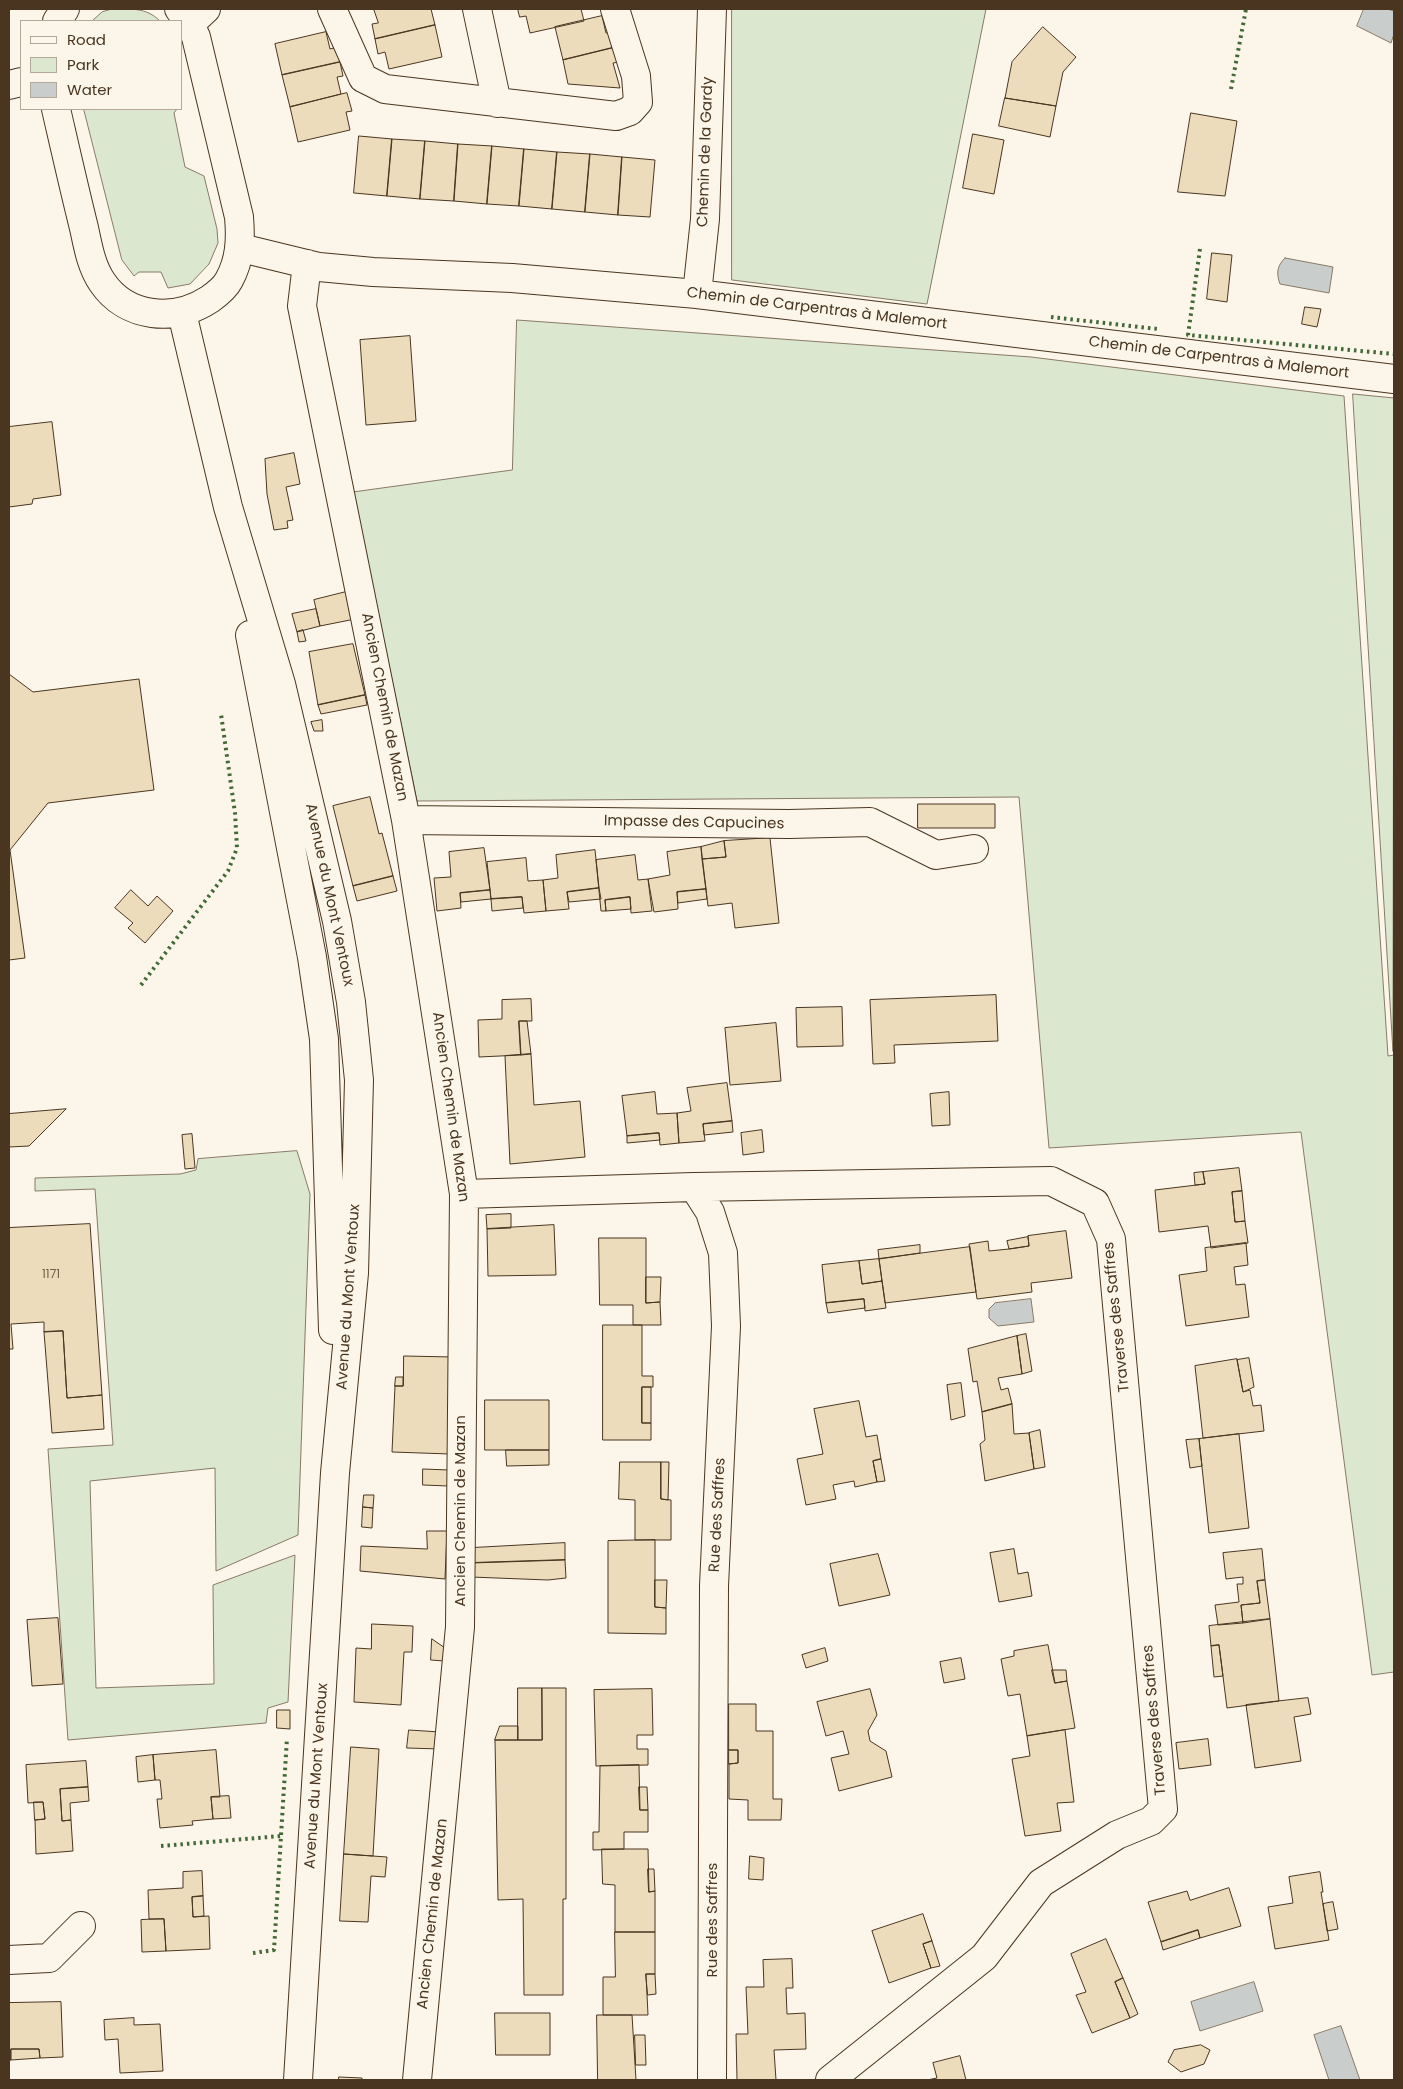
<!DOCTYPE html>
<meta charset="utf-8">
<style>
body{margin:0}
#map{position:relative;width:1403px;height:2089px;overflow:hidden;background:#fbf6e9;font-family:Poppins,sans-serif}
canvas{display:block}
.frame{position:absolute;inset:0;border:10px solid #4a3520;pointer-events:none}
.legend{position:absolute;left:20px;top:20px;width:162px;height:90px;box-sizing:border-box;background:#fbf6e9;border:1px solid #b4a999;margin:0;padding:6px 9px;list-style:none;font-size:15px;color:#4a3520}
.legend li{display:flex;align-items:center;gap:10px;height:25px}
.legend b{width:25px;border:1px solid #b4a999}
</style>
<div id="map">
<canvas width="1403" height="2089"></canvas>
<div class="frame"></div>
<ul class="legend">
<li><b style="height:6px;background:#fbf6e9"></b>Road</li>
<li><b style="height:14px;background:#dce7d0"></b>Park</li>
<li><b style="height:14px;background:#c9cecd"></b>Water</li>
</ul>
</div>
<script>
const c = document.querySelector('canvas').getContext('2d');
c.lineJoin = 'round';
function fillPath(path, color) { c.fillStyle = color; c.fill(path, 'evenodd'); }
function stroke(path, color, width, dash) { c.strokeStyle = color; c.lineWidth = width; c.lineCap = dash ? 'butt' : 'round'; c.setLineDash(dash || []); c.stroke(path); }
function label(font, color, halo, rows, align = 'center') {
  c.font = font + ' Poppins,sans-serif'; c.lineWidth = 4; c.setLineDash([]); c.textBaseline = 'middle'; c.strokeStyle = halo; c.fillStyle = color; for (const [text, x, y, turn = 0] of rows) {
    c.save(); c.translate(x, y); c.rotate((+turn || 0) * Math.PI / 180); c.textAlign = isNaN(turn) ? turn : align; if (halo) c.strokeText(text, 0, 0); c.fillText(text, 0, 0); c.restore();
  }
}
const green = new Path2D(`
 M112 9C130 9 146 7 160 21H92L102 12Z
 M732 9H986L927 304 732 280Z
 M84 109H177L174 113 185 167 204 176 217 229 218 243 209 264 190 284 168 288 161 272H139L134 276 122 260Z
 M517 320 1031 357 1344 396 1388 1056 1394 1055V1672L1372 1675 1301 1132 1049 1148 1019 797 417 801 353 492 512 470Z
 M1353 394 1394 398 1393 1051Z
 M297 1151 310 1194 298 1535 216 1571 215 1468 90 1481 96 1688 214 1684 213 1585 295 1555 288 1702 268 1708 266 1723 68 1740 48 1449 113 1445 95 1189 35 1191V1178L180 1174 196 1170 198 1159Z`);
const water = new Path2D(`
 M1364 9H1387L1394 11V34L1391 43 1357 26Z
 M1285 258 1333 267 1329 293 1280 284C1276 273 1277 266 1285 258Z
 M1031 1299 1034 1322 998 1326 989 1318V1309L995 1303Z
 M1254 1982 1263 2011 1200 2031 1191 2002Z
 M1341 2026 1360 2080H1329L1314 2035Z`);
const building = new Path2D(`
 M374 9H431L435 25 375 39 372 24 378 23Z
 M518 9H581L584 21 530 33 526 16 520 17Z
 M602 16 606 33 612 32 616 47 563 60 555 27Z
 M435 25 442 57 389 69 385 52 378 54 375 39Z
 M1043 27 1076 57 1063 72 1056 106 1005 98 1012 62Z
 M326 32 330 49 337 47 340 62 282 75 275 44Z
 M616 47 619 62 613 63 620 88 568 84 563 60Z
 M340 62 343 76 337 77 341 94 290 107 282 75Z
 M347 93 352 111 346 112 350 130 298 142 290 107Z
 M1005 98 1056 106 1050 137 999 126Z
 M1191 113 1237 121 1225 196 1178 192Z
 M973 134 1004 140 994 194 963 188Z
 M359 136 392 139 387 196 354 193Z
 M392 139 425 141 420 199 387 196Z
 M425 141 458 144 454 201 420 199Z
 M458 144 492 146 487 204 454 201Z
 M492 146 524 149 519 206 487 204Z
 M524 149 557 152 552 209 519 206Z
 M557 152 590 154 585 212 552 209Z
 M590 154 622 157 618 215 585 212Z
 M622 157 655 160 650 217 618 215Z
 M1212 253 1232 255 1227 302 1207 299Z
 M1305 307 1321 309 1317 327 1302 324Z
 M410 336 416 421 366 425 360 340Z
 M52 422 61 495 33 499 32 504 9 507V427Z
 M294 453 300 484 286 487 293 520 287 521 288 528 274 530 267 494 265 459Z
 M350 591 355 619 320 626 314 600Z
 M316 609 320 626 297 632 292 614Z
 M303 630 306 641 299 642 297 632Z
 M353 644 365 695 318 705 309 652Z
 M9 674 33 692 139 679 154 790 48 803 10 850 25 958 9 960Z
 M365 695 367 705 321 714 318 705Z
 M322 720 323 731H314L311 722Z
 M370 797 379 834 382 833 393 876 353 886 333 806Z
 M918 804H995V828H918Z
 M770 838 779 923 735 928 732 903 708 906 702 859 726 857 724 841Z
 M724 841 726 857 702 859 701 847Z
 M701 847 706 889 677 892 678 909 654 912 648 879 670 875 667 852Z
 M484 848 490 890 460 893 461 908 437 911 434 878 451 877 449 852Z
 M595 850 599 888 567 892 569 909 546 911 543 880 558 878 556 855Z
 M635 855 638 880 648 879 652 911 631 913 630 897 605 900 606 911H601L596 860Z
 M526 858 528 881 543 880 546 911 524 913 522 897 491 899 487 862Z
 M393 876 397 891 357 901 353 886Z
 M599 888 601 899 569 902 567 892Z
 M706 889 707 899 678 903 677 892Z
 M131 890 148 906 157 896 173 911 145 943 128 928 133 923 115 908Z
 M490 890 491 899 461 902 460 893Z
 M522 897 523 908 492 911 491 899Z
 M630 897 631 909 606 911 605 900Z
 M996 995 998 1041 894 1045 895 1063 873 1064 870 1000Z
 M531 999 532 1021H519L521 1055 479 1057 478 1020 502 1019V1000Z
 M842 1007 843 1046 797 1047 796 1008Z
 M519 1021H527L531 1054 521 1055Z
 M776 1023 781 1081 730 1085 725 1028Z
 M531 1054 534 1105 580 1101 585 1157 510 1164 505 1056Z
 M727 1083 732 1121 703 1124 705 1141 679 1143 677 1113 691 1111 687 1088Z
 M655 1092 657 1114 677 1113 679 1143 660 1145 659 1133 627 1136 622 1096Z
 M949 1092 950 1125 932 1126 930 1094Z
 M66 1109 29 1146 9 1147V1114Z
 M732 1121 733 1132 704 1135 703 1124Z
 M762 1130 764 1152 743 1155 741 1133Z
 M659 1133 660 1140 627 1143V1136Z
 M192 1134 195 1168 185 1169 182 1135Z
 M1239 1168 1242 1191 1232 1192 1235 1222 1245 1221 1248 1243 1211 1248 1208 1226 1159 1232 1155 1190 1205 1184 1203 1172Z
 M1203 1172 1205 1184 1195 1185 1194 1173Z
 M1242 1191 1245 1221 1235 1222 1232 1192Z
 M511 1214V1228L487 1229 486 1215Z
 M90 1224 102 1395 67 1398 63 1331 44 1332V1322L11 1324 13 1349H9V1228Z
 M554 1225 556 1275 488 1276 487 1229Z
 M1066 1231 1072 1278 1031 1283 1032 1292 977 1299 969 1244 988 1241 989 1251 1009 1249 1029 1246 1028 1236Z
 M1028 1237 1029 1246 1009 1249 1007 1241Z
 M599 1238H646V1303L660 1302 661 1325H633V1305H600Z
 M1246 1243 1248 1265 1234 1267 1236 1285 1245 1284 1249 1317 1186 1326 1179 1275 1207 1271 1205 1248Z
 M920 1245V1253L879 1259 878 1250Z
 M970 1247 976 1292 885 1303 879 1259Z
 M879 1259 882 1281 862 1284 859 1261Z
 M859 1261 862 1284 882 1281 886 1308 865 1311 864 1299 826 1303 822 1265Z
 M646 1277H661L660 1302 646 1303Z
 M864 1299 865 1308 828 1313 826 1303Z
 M603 1325H642V1376H653V1387H642V1423H651V1440H603Z
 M63 1331 67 1398 102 1395 104 1429 52 1433 44 1332Z
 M1026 1334 1032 1371 1022 1374 1017 1336Z
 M1017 1336 1022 1374 998 1378 1001 1390 1008 1388 1012 1404 982 1412 977 1381 973 1382 968 1349Z
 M404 1356 453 1357 450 1454 392 1452 395 1386H403Z
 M1249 1358 1254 1387 1243 1392 1237 1360Z
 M1237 1359 1243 1392 1250 1390 1253 1406 1261 1405 1264 1431 1203 1438 1195 1366Z
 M396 1377H403V1386H395Z
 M961 1383 965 1416 951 1420 947 1385Z
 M642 1387H651V1423H642Z
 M485 1400H549V1450H485Z
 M859 1401 866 1437 877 1435 881 1459 873 1461 877 1482 855 1487 854 1481 833 1485 836 1499 806 1505 797 1459 823 1454 814 1409Z
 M1012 1404 1014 1434 1029 1433 1034 1469 985 1481 980 1444 985 1440 982 1412Z
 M1040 1430 1045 1467 1034 1469 1029 1433Z
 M1239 1434 1249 1528 1209 1533 1199 1439Z
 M1199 1439 1202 1466 1190 1468 1186 1440Z
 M506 1450H549V1465L507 1466Z
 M881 1459 885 1481 877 1482 873 1461Z
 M620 1462H661V1499L671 1500V1540H635V1500L619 1499Z
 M661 1462H669L668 1500 661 1499Z
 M423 1469 449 1470 448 1486 423 1485Z
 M364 1495H374L373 1508 363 1507Z
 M363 1507 373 1508 372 1528 362 1527Z
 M427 1531H447L445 1579 360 1571 361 1546 427 1549Z
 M655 1540V1607L666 1608V1634L608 1633V1541Z
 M565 1543V1560L471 1563 472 1548Z
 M1014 1549 1018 1574 1028 1572 1032 1596 999 1602 990 1553Z
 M1262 1549 1265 1580 1257 1581 1260 1603 1241 1605 1243 1623 1218 1625 1215 1605 1239 1602 1237 1584H1243V1577L1226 1579 1223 1553Z
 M878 1554 890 1595 839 1606 830 1564Z
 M565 1560 566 1578 548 1580 471 1577V1563Z
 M655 1580H667L666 1608 655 1607Z
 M1265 1580 1270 1619 1243 1623 1241 1605 1260 1603 1257 1581Z
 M58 1618 63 1684 32 1686 27 1620Z
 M1270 1619 1279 1701 1227 1708 1219 1645 1211 1646 1209 1626Z
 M372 1624 413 1626 412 1652H404L401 1705 354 1702 356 1648 371 1649Z
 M432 1639 445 1648 444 1661 431 1660Z
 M1048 1645 1055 1683 1067 1681 1075 1728 1027 1736 1020 1694 1008 1696 1001 1659 1014 1656V1651Z
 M1219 1645 1223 1676 1214 1677 1211 1646Z
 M825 1648 828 1661 806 1668 802 1655Z
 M961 1658 965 1679 944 1683 940 1662Z
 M1052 1670H1066L1067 1681 1055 1683Z
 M518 1688H542V1740H518Z
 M542 1688H566V1899H563V1995H524L523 1899 498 1900 495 1740H542Z
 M652 1689 653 1735H637V1749H648V1765L596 1766 594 1690Z
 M870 1689 877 1715 868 1731 870 1741 886 1751 892 1777 839 1791 831 1758 849 1754 843 1731 826 1736 817 1702Z
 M1308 1698 1311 1714 1294 1717 1301 1761 1255 1768 1246 1705Z
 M729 1704H756V1731H773V1799H782L781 1820H748V1800L729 1799V1764L738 1763V1750H729Z
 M277 1710H290V1729L277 1728Z
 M500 1726H518V1740H495Z
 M409 1730 440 1732V1749L407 1748Z
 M1065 1730 1074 1802 1057 1803 1061 1831 1025 1836 1012 1759 1030 1756 1027 1736Z
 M1208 1739 1211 1765 1179 1769 1176 1743Z
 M351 1747 379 1749 373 1856 344 1854Z
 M216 1750 220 1797H211L213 1819 192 1821 193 1825 160 1828 157 1799H162L160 1780H155L153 1755Z
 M729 1750H738V1763L729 1764Z
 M153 1755 155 1780 138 1782 136 1757Z
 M86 1761 88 1787 60 1789 62 1821 71 1820 73 1851 36 1854 35 1820 45 1819 43 1802 28 1803 26 1765Z
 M639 1765 640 1810H648V1832H624V1849L593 1850V1832H599L600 1766Z
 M88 1787 89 1801 70 1803 71 1820 62 1821 60 1789Z
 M639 1787H647L648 1810H640Z
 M229 1796 231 1818 213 1819 211 1797Z
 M34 1802H43L45 1819 35 1820Z
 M602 1849H648L649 1892 655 1891V1932H615V1885L603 1884Z
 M344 1854 387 1857 385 1877 371 1876 368 1922 340 1921Z
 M750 1856 764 1858 763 1880 749 1879Z
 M648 1869H654L655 1891 649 1892Z
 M202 1871 203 1896 192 1897 193 1917 209 1916 210 1949 166 1951 164 1919H149L148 1890 183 1888V1872Z
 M1320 1872 1323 1892H1321L1329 1940 1275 1949 1268 1907 1293 1903 1289 1877Z
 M1229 1888 1241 1926 1200 1938 1198 1930 1161 1942 1148 1902 1187 1891 1190 1900Z
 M203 1896 204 1916 193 1917 192 1897Z
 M1333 1902 1338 1929 1327 1931 1323 1904Z
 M923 1914 932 1941 923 1944 931 1968 889 1983 872 1931Z
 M164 1919 166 1951 142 1952 141 1920Z
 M1198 1930 1200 1938 1163 1950 1161 1942Z
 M615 1932H655V1974H646L648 2015H603V1977H615Z
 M1106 1939 1123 1978 1115 1982 1130 2018 1092 2033 1076 1995 1086 1992 1071 1954Z
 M932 1941 940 1966 931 1968 923 1944Z
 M792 1959 793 1988H786L787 2014 805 2013 806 2049 774 2050 776 2080H737L736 2034H748L746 1987H764L763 1960Z
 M646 1974H655L656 1994 648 1995Z
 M1123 1978 1138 2014 1130 2018 1115 1982Z
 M61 2002 63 2057 40 2058 39 2049H11V2060H9V2003Z
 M495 2013H550V2055H496Z
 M597 2015H632L636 2080H598Z
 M134 2018V2025L160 2024 163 2071 120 2073 118 2039 105 2040 104 2020Z
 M635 2035H645L646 2065H636Z
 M1201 2045 1210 2050 1204 2064 1181 2072 1168 2062 1174 2050Z
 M11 2049H39L40 2058 11 2060Z
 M960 2056 966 2080H927L937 2078 933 2063Z
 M339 2077 362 2078V2080H339Z`);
const minor = new Path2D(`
 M332 9 363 78 385 89 616 116 630 111 638 102 636 76 615 9
 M477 9 497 103
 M190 24 206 9
 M9 85 21 82
 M241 248 319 267 373 272 512 278 697 294 1394 379
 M307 264 302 306 406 820 464 1194 460 1627 417 2080
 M697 294 705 219 712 9
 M406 820 789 824 870 822 936 855 974 849
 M694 1187 1051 1181 1095 1203 1111 1239 1163 1809 1151 1821 1117 1835 1041 1883 984 1957 830 2080
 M464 1194 694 1187 710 1212 723 1253 726 1326 714 1586 712 2080
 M9 1960 49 1958 81 1926`);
const secondary = new Path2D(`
 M57 21 65 9
 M56 109C65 148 74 188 84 228 88 246 91 266 102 282 127 319 175 322 210 299 217 294 225 288 229 280 240 260 241 240 239 217L196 37 190 24 179 9
 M182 313 228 507 281 684 337 921 351 1002 359 1080 354 1273 335 1473 298 2080
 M250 635 312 957 324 1039 333 1330`);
const hedge = new Path2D(`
 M1231 89 1246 9
 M1200 249 1188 335 1394 354
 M1051 317 1158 329
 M141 985 228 871 237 848 235 813 221 714
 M161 1846 281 1836
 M253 1953 274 1950 287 1738`);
const numberNames = [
 ["1171",51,1275]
];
const streetNames = [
 ["Chemin de la Gardy",706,152,-88],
 ["Chemin de Carpentras à Malemort",817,309,7],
 ["Chemin de Carpentras à Malemort",1219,358,7],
 ["Ancien Chemin de Mazan",384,707,79],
 ["Impasse des Capucines",694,823,1],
 ["Avenue du Mont Ventoux",329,895,78],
 ["Ancien Chemin de Mazan",450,1107,82],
 ["Avenue du Mont Ventoux",349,1297,-86],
 ["Traverse des Saffres",1117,1317,-96],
 ["Ancien Chemin de Mazan",461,1511,-90],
 ["Rue des Saffres",718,1515,-87],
 ["Traverse des Saffres",1155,1720,-95],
 ["Avenue du Mont Ventoux",317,1776,-86],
 ["Ancien Chemin de Mazan",433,1914,-84],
 ["Rue des Saffres",713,1920,-90]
];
fillPath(green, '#dce7d0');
stroke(green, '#887966', 1);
fillPath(water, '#c9cecd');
stroke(water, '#887966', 1);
fillPath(building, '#ecdcbc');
stroke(building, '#4a3520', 1);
stroke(minor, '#4a3520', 30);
stroke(secondary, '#4a3520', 30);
stroke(minor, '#fbf6e9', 28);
stroke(secondary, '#fbf6e9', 28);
stroke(hedge, '#436837', 4, [2.5, 4]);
label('12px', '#725f47', null, numberNames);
label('15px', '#4a3520', '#fbf6e9', streetNames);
</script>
